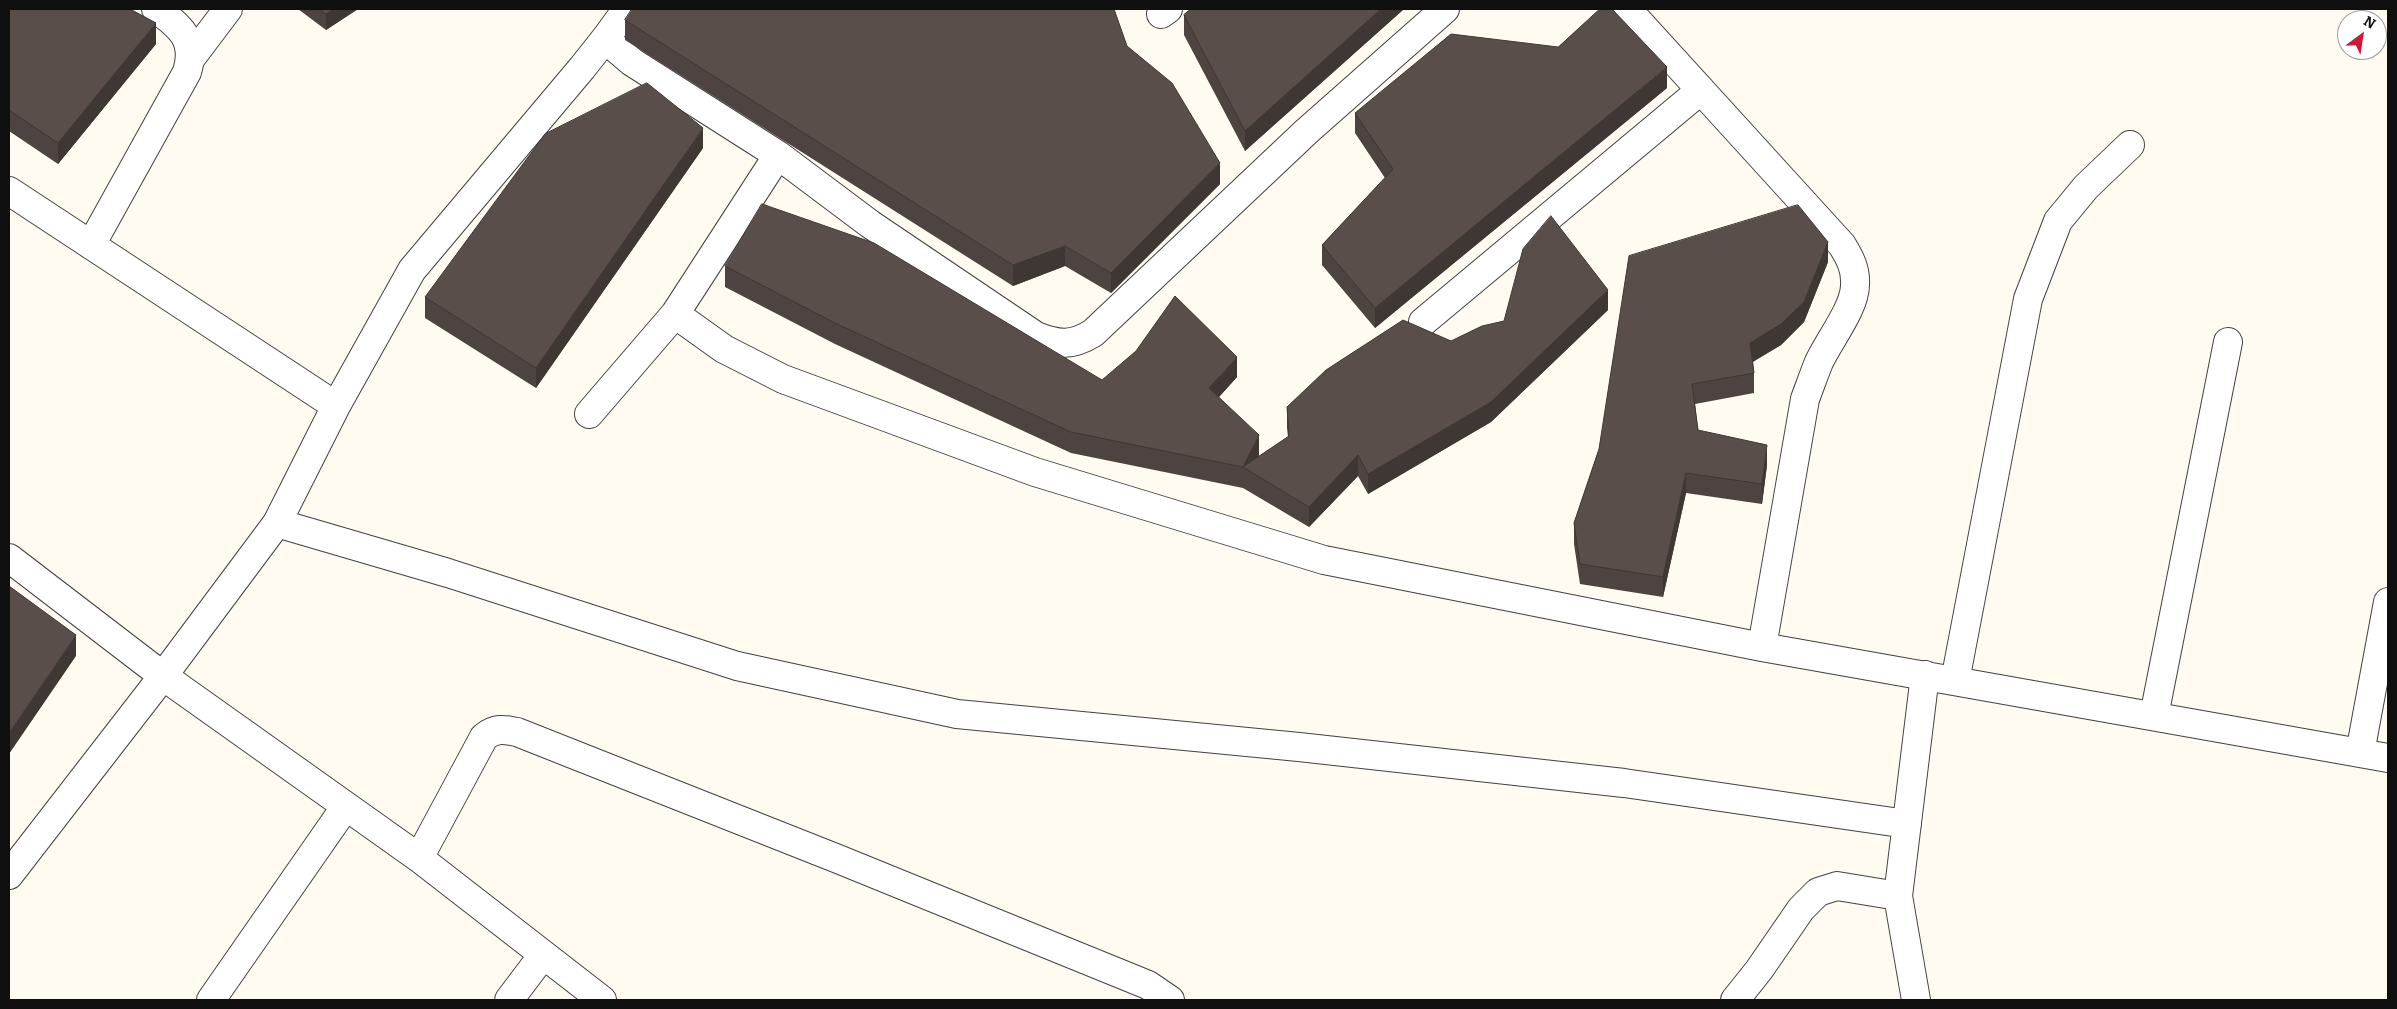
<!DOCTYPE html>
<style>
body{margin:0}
#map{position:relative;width:2397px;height:1009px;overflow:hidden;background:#fffbf1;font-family:Bitter,serif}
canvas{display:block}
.frame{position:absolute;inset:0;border:10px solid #0f0f0f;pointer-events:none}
.north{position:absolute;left:2337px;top:10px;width:50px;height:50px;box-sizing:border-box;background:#fff;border:1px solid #9f9f9f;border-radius:50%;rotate:31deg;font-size:14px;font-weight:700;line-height:20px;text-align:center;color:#0f0f0f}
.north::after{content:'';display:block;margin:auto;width:18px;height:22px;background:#cd1836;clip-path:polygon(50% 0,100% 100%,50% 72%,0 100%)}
</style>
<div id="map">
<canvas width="2397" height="1009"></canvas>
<div class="frame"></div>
<div class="north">N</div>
</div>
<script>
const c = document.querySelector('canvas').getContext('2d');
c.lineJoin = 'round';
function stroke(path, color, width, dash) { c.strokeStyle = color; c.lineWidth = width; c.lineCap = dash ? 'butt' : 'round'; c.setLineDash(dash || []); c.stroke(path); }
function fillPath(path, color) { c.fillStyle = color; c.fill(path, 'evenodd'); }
const street = new Path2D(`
 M1627 9 1842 245C1850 258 1856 269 1855 285 1855 308 1829 340 1819 362 1814 374 1810 386 1805 399L1762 647
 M1161 14 1168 9
 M605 39 627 9
 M191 58 228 9
 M778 155 675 314 724 349 783 379 1035 472 1324 560 1762 647 2388 758
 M9 191 336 406
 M91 245 187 72C197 40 180 26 156 9
 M1423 322 1701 90
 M589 414 675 314
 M277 523 448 573 737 666 957 714 1299 747 1624 783 1907 824
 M9 558 163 676 419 858 602 1000
 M1955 681 2028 299 2058 221 2086 187 2130 145
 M2154 716 2228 342
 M2360 753 2388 602
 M419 858 484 737C495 728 504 729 517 732L838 859 1148 985 1170 1000
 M9 875 163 676 277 523 336 406 412 270 582 68 605 39 632 62 778 155 870 224 1036 336C1059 345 1072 346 1093 333L1307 131 1445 9
 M211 1000 346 806
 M509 1000 543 955
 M1735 1000 1759 970 1801 909 1818 892 1837 886 1898 896
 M1916 1000 1898 896 1925 675`);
const wall = new Path2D(`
 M9 9 156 44 58 164 9 131Z
 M298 9H358L326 30Z
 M1191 9H1404L1245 151 1184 35V15Z
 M625 20 1127 46 1220 184 1111 293 1065 266 1013 286 625 40Z
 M1667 88 1375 328 1322 265V245L1385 178 1355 133V113Z
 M703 148 536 388 425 318V297Z
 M1828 262 1804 322 1781 345 1753 362 1754 373V393L1695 404 1698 430 1767 465 1762 504 1686 493 1663 597 1580 584 1574 544V523L1599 449Z
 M725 266 1102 380 1237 377 1219 397 1259 455 1258 457 1288 437 1287 428V407L1451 341 1608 310 1491 422 1368 494 1358 476 1309 527 1243 488 1071 453 835 344 725 287Z`);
const shadedWall = new Path2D(`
 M334 9H358L326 30V14Z
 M1381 9H1404L1245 151V131Z
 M156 23V44L58 164V143Z
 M1667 67V88L1375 328V308Z
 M703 128V148L536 388V368Z
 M1220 163V184L1111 293V273Z
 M1828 242V262L1804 322 1781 345 1750 363V343Z
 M1065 246V266L1013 286V265Z
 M1608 290V310L1491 422 1368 494V474Z
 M1237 357V377L1209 408V388Z
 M1259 435V455L1251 472 1243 467Z
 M1767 445V465L1762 504V484Z
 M1358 455V476L1309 527V507Z
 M1686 473V493L1663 597V577Z
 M76 635V656L9 754V733Z`);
const building = new Path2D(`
 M9 9H130L156 23 58 143 9 110Z
 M320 9H334L326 14Z
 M632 9H1114L1127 46 1172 83 1220 163 1111 273 1065 246 1013 265 625 20Z
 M1191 9H1381L1245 131 1184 15Z
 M1600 9H1612L1667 67 1375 308 1322 245 1393 169 1355 113 1451 34 1558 47Z
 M647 83 703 128 536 368 425 297 545 134Z
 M762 204 874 243 1102 380 1136 351 1175 296 1237 357 1209 388 1259 435 1243 467 1071 432 835 323 725 266Z
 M1798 205 1828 242 1804 302 1781 324 1750 343 1754 373 1692 384 1698 430 1767 445 1762 484 1686 473 1663 577 1580 564 1574 523 1599 449 1629 256Z
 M1551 216 1608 290 1491 402 1368 474 1358 455 1309 507 1243 467 1289 436 1287 407 1326 370 1403 320 1451 341 1482 326 1504 321 1523 249Z
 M9 586 76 635 9 733Z`);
stroke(street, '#424242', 30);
stroke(street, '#fff', 28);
fillPath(wall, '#4d4340');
fillPath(shadedWall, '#3e3734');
fillPath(building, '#594e4a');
stroke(building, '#3e3734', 1);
</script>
